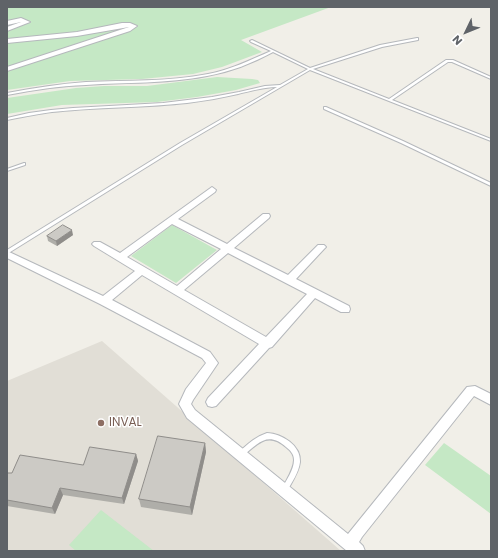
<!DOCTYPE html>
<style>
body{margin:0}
#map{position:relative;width:498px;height:558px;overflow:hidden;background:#f1efe8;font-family:Poppins,sans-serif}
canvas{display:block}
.frame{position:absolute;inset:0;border:8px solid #5f6368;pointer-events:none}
.north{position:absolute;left:446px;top:12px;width:40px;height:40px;-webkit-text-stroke:3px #fff;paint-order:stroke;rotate:227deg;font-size:11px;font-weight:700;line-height:16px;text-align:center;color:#5f6368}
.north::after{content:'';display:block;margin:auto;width:14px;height:18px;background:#5f6368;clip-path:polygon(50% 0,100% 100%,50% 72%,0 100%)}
</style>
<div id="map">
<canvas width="498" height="558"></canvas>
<div class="frame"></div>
<div class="north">N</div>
</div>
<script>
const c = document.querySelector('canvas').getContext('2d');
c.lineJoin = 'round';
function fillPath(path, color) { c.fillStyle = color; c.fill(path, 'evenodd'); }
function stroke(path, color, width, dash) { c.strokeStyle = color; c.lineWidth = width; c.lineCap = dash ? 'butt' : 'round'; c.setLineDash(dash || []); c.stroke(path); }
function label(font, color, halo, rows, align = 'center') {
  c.font = font + ' Poppins,sans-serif'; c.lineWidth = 3; c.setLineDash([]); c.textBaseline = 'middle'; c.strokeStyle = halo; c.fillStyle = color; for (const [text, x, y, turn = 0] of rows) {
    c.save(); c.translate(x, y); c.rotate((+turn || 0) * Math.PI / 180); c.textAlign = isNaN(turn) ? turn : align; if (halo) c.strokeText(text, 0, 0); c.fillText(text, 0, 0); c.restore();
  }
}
const education = new Path2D(`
 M102 341 341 551H7V381Z`);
const green = new Path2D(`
 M7 7H331L241 40 262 52 222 67 193 74 142 79 70 81 7 90Z
 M217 77 252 79 258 80 260 83 236 90 197 97 157 102 62 105 7 114V98L76 88 104 86H147Z
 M172 225 217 250 176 283 131 256Z
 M444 443 491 476V514L425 465Z
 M101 510 154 551H76L69 545Z`);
const service = new Path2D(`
 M417 38H418V40L382 47 313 69 389 99 446 60H453L491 77V79L452 62H448L392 100 491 139V141L310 70 182 145 7 254V250L180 143 277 87C264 87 251 91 238 94 221 98 204 101 187 103 142 108 97 107 52 112 37 114 22 117 7 120V118L29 113 51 110 73 108 163 103 212 97 239 92 265 86 280 85 308 69 273 52C253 63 230 72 207 76 167 84 126 82 86 85 59 86 33 90 7 95V93C33 88 59 84 86 82 126 80 168 82 208 74 230 70 250 60 271 51L251 42 250 41 252 40 310 68 380 45Z
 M324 107H326L403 141 491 183V186L401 143 324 109Z
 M24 163H25V165L7 171V169Z
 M267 433C282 434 301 445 300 462 299 472 292 482 287 491L285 492 283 491 282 489C286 480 294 470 294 460 294 454 290 450 286 447 268 431 258 443 243 456L241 457 239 456 238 454 239 452C248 444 255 437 267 433Z`);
const minor = new Path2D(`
 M21 18 30 22 7 31V27L21 22 7 25V21Z
 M122 23H130L137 26 130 31 7 71V67L129 27 77 36 7 43V39L77 32Z
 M212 187 216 190 215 192 178 219 227 244 263 214H269L270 216 269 218 234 248 288 275 318 245H324L326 247 324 249 296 279 349 306 350 309 349 312H341L315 298 272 347 269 348 216 406 212 407 208 406 206 402 208 398 259 344 142 275 112 300 210 352 218 363 193 400 191 404 195 410 348 534 467 387 475 386 491 394V405L474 396 362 537 359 542 363 546 365 551H347L187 418 179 404 186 389 206 363 202 358 100 304 7 258V251L103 296 135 271 94 246 92 244 94 242H100L120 253ZM172 224 221 249 177 286 127 257ZM228 253 307 294 266 337 184 290Z`);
const wall = new Path2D(`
 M73 235 57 246 48 241 47 236Z
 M205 443 206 452 192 515 141 507 139 499Z
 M136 454 138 461 124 504 63 495 55 514 7 506V473H12L83 465Z`);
const shadedWall = new Path2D(`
 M72 230 73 235 57 246 56 241Z
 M205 443 206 452 192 515 190 507Z
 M136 454 138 461 124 504 122 498Z
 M60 488 63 495 55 514 52 508Z`);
const building = new Path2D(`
 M63 225 72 230 56 241 47 236Z
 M158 436 205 443 190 507 139 499Z
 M90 447 136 454 122 498 60 488 52 508 7 500V473H12L20 455 83 465Z`);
const markers = [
 [101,423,4,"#8d6e63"]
];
const nearEducationnames = [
 ["INVAL",109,423]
];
fillPath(education, '#e1ded6');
fillPath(green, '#c5e8c5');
stroke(service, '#b5b8bc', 2);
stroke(minor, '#b5b8bc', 2);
fillPath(service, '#fff');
fillPath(minor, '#fff');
fillPath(wall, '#afaea9');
fillPath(shadedWall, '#8f8d8a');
fillPath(building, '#cccac5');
stroke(building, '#8f8d8a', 1);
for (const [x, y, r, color] of markers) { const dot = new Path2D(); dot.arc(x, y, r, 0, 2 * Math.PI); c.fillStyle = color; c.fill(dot); stroke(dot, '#fff', 1.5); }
label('12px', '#785e54', '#fff', nearEducationnames, 'left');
</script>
